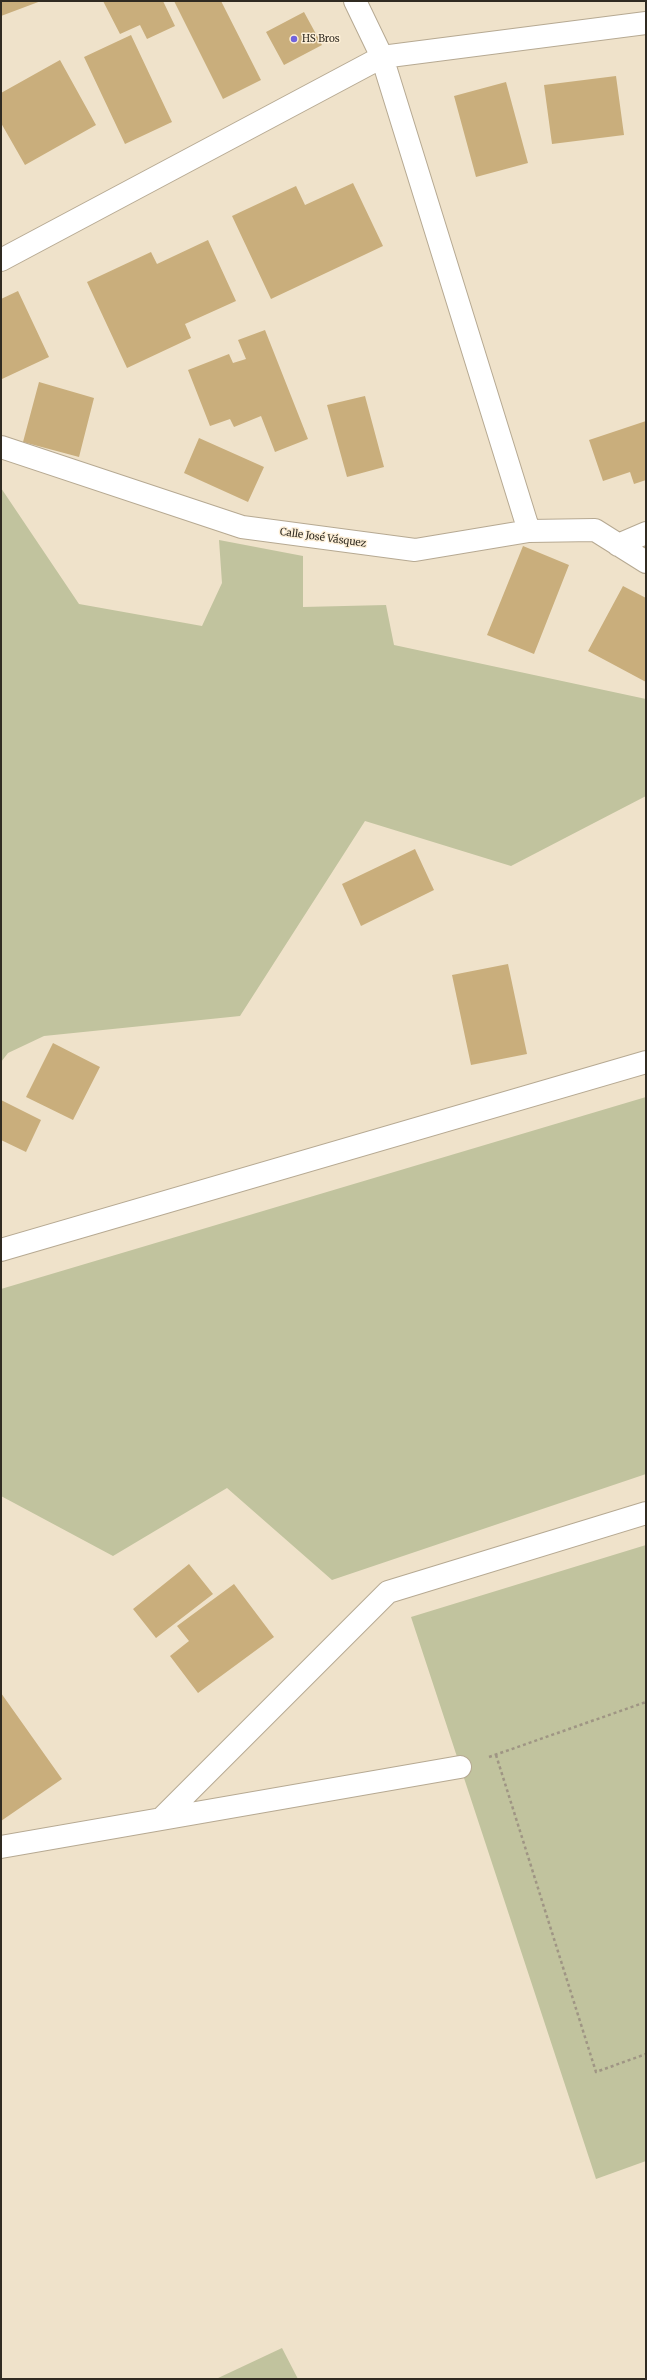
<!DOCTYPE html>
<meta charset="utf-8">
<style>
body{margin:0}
#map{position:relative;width:647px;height:2380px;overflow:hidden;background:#efe2ca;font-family:Merriweather,serif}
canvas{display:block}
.frame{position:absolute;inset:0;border:2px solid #302b22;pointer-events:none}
</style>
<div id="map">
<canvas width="647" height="2380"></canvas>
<div class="frame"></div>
</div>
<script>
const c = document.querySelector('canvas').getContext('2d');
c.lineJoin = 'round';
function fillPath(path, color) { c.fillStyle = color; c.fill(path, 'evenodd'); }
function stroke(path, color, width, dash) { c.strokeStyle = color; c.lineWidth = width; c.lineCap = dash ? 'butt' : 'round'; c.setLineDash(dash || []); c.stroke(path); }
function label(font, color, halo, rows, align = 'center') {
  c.font = font + ' Merriweather,serif'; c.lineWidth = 3; c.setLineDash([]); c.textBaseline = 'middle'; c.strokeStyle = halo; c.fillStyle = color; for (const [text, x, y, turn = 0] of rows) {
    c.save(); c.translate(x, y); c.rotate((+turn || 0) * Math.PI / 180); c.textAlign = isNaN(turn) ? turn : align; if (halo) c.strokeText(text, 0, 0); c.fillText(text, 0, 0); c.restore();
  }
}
const green = new Path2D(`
 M1 488 79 604 202 626 222 583 219 540 303 556V607L386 605 394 645 646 699V796L511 866 365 821 240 1016 44 1036 8 1053 1 1062Z
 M646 1097V1474L332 1580 227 1488 113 1556 1 1496V1289Z
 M646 1545V2161L596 2179 411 1617Z
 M282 2348 298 2379H216Z`);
const building = new Path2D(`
 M1 1H41L1 16Z
 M103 1H163L175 26 147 39 140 25 120 34Z
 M174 1H221L261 80 223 99Z
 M304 12 322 45 284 65 266 32Z
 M131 35 172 122 125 144 84 57Z
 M60 60 96 125 25 165 1 123V93Z
 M616 76 624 135 552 144 544 85Z
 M506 82 528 163 476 177 454 96Z
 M353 183 383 246 271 299 232 216 296 186 305 205Z
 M208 240 236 301 185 324 191 338 127 368 87 282 151 252 157 264Z
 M18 291 49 357 2 379 1 299Z
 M265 330 308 439 275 452 261 416 234 427 230 419 210 426 188 370 229 354 233 363 246 359 238 340Z
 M39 382 94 398 79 457 23 442Z
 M365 396 384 467 347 477 327 405Z
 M646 421V480L634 484 630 472 603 481 589 440Z
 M199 438 264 467 248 502 184 473Z
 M523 546 569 565 534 654 487 635Z
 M623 586 646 598V682L588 651Z
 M415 849 434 890 361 926 342 884Z
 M508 964 527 1054 471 1065 452 975Z
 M53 1043 100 1067 73 1120 26 1097Z
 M1 1100 41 1120 26 1152 1 1140Z
 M189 1564 213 1594 156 1638 133 1609Z
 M234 1584 274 1637 198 1693 170 1656 189 1641 177 1626Z
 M1 1693 62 1779 1 1821Z`);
const path = new Path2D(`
 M496 1755 596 2072 646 2054
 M489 1757 646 1702`);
const street = new Path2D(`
 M355 1 382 57 529 531
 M1 260 382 57 646 23
 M1 447 242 527 415 550 529 531 595 530 646 562
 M618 545 646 533
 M1 1250 646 1062
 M162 1818 388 1592 646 1513
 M1 1847 460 1767`);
const markers = [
 [294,39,4,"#7163dd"]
];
const poiNames = [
 ["HS Bros",302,39]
];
const streetNames = [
 ["Calle José Vásquez",323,538,8]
];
fillPath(green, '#c1c39e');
fillPath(building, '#c9ae7c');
stroke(street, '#b6a992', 24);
stroke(path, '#9f9584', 2.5, [3, 3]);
stroke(street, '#fff', 22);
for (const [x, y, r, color] of markers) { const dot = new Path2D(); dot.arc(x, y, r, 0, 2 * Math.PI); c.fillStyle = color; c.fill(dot); stroke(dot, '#fdefd7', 1.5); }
label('10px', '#302b22', '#fdefd7', poiNames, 'left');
label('10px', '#302b22', '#fdefd7', streetNames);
</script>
